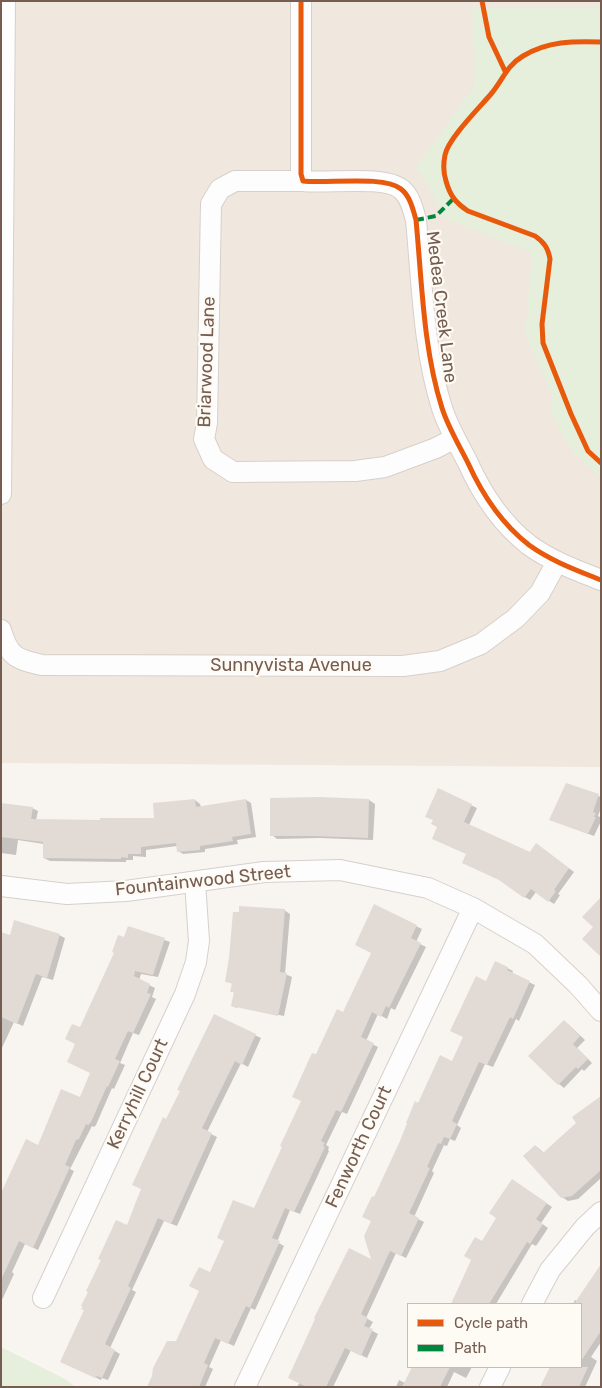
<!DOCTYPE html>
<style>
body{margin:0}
#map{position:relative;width:602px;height:1388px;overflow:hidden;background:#f8f4f0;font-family:Rubik,sans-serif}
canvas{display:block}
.frame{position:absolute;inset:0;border:2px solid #765d51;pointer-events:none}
.legend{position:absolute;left:407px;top:1303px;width:175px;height:65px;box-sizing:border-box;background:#fefaf4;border:1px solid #c8bbb3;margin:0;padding:6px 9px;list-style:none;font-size:15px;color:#765d51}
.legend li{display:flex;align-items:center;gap:10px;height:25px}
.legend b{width:25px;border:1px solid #c8bbb3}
</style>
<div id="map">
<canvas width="602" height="1388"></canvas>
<div class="frame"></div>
<ul class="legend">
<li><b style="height:6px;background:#e8590c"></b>Cycle path</li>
<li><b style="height:6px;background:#00873e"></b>Path</li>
</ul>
</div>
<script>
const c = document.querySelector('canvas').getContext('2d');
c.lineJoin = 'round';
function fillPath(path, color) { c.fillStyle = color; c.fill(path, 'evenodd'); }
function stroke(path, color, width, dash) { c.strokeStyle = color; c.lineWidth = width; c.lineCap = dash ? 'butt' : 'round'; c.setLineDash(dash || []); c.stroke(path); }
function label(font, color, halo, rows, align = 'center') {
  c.font = font + ' Rubik,sans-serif'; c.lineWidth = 4.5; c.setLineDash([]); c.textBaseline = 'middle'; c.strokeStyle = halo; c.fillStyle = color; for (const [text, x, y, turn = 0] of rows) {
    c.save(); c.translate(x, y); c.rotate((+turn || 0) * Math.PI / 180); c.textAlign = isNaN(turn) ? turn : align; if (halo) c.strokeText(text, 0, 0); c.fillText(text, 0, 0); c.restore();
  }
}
const residential = new Path2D(`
 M1 1H601V767L1 763Z`);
const green = new Path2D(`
 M472 8H601V479L573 453 551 414V392L525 334 532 253 442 217C436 198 428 183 415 168L474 86Z
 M1 1347 67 1380 75 1387H1Z`);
const shadow = new Path2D(`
 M439 790 477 808 469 825 530 853 541 848 574 872 558 894 560 895 554 904 536 892 530 900 525 897 467 854 439 827Z
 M598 796 601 797V808L598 816 600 817 601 821 594 836 551 820Z
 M320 798 369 800 375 804 373 840 319 838 277 839 272 835Z
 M195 800 200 804 201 807 246 800 251 803 256 837 237 840 238 844 205 849V852L183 854 178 851 177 846 146 850V857L133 856V860H126V862L50 861 44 858V844L18 840 16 855 1 853V804L32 808 38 811 36 820 101 821 156 820Z
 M374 906 422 929 416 942 426 947 395 1010 391 1008 387 1019 378 1014 366 1041 378 1047 347 1114 342 1112 326 1145 329 1147 328 1150 329 1151 300 1214 290 1210 277 1242 284 1246 255 1310 251 1308 234 1346 221 1340 209 1367 213 1369 205 1387H154L210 1274 254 1210 283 1147 302 1101 316 1056 344 1013 372 953Z
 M284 910 290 914 285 974 292 977 284 1016 237 1006V1008L232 1006 235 993 231 991 233 984 226 981Z
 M129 927 170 942 158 977 141 974 139 980 155 988 152 997 156 999 139 1035 133 1033 120 1063 125 1065 114 1089 112 1088 96 1125 94 1127 92 1126 70 1169 74 1171 38 1250 25 1244 12 1272 14 1274 1 1302V1202L39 1146 80 1099 92 1073 81 1029 125 939Z
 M1 934 11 936 59 935 65 938 53 980 42 977 23 1026 14 1022 1 1050Z
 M507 968 513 971 512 974 535 985 519 1021 516 1019 493 1067 485 1064 457 1125 461 1128 455 1141 450 1139 447 1146 444 1145 432 1171 434 1173 414 1217 424 1222 406 1258 396 1253 366 1318 373 1322 369 1329 378 1334 367 1358 351 1350 333 1387H297L373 1261 372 1221 375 1198 419 1104 453 1063 486 982Z
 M214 1016 261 1038 248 1067 241 1063 207 1132 217 1137 177 1226 164 1221 132 1290 136 1292 110 1348 120 1354 108 1380 102 1378 101 1380 67 1364 128 1227 167 1121Z
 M564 1021 569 1025 585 1040 577 1048 592 1063 584 1071 582 1069 564 1088 559 1084 530 1056Z
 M601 1097V1178L578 1199 568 1201 562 1197 536 1146 544 1153 578 1123Z
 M518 1184 552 1207 541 1223 548 1228 536 1246 532 1244 496 1304H452L482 1242Z
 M601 1266V1342L591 1357 597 1361 585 1387H542L552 1367H581V1304H573L575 1300 577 1301Z
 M413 1367H472L466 1378 454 1372 447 1387H396L399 1380 405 1383Z`);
const building = new Path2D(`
 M566 783 599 794 593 812 596 813 594 817H596L588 834 549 820Z
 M438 788 472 804 464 822 530 852 536 843 569 868 554 890 556 891 548 902 531 889 524 898 499 880 462 863 466 854 432 839 437 827 431 824 433 820 425 817Z
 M320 797 369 799 368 838 313 836H270V798Z
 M195 799 196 807 246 799 251 834 232 837 233 841 200 846V850L177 852 176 843 141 847V854H128V858L121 857V859L43 858V842L1 837V803L33 807 31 819 100 820V818H154L153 803Z
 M601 897V957L582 939 593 927 582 917Z
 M374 904 417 925 411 938 421 943 389 1008 386 1006 381 1017 372 1012 361 1037 374 1043 341 1112 336 1110 321 1141 325 1143 323 1146 325 1147 294 1212 285 1208 272 1238 280 1241 250 1308 246 1306 228 1344 215 1338 204 1363 208 1365 199 1387H147L152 1376 153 1368 167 1341H176L199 1291 189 1286 199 1267 210 1272 224 1241 217 1238 233 1200 254 1208 282 1147 280 1146 301 1101 292 1097 312 1053 316 1054 337 1009 343 1012 371 953 355 945Z
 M239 906 285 909 280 972 287 973 278 1016 231 1006 234 992H230L232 983 225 982 229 958 233 912H239Z
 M14 920 60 934 47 978 36 974 17 1024 1 1017V932L10 935Z
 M128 926 165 938 153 975 135 971 134 976 150 984 147 993 151 994 133 1033 128 1031 115 1059 120 1061 108 1087 107 1086 91 1122 88 1125 86 1124 79 1139 76 1140 65 1165 70 1167 33 1248 19 1241 1 1280V1193L26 1139 38 1145 61 1089 80 1097 90 1073 67 1062 75 1044 65 1039 72 1024 80 1027 114 953 112 952 118 935 124 937Z
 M495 961 508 967 507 970 530 981 513 1019 510 1017 487 1065 479 1062 452 1121 457 1124 450 1139 444 1137 441 1144 438 1143 427 1167 430 1168 409 1213 419 1218 401 1256 390 1251 361 1314 368 1318 364 1326 373 1329 361 1356 345 1348 326 1387H307L288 1378 315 1319 314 1318 349 1248 371 1259 364 1236 371 1221 362 1217 372 1196 374 1197 400 1141 407 1123H406L415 1101 418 1103 440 1055 452 1061 463 1037 450 1031 476 976 486 981Z
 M214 1014 256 1034 242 1065 235 1061 202 1128 212 1133 171 1224 158 1218 128 1286 131 1288 105 1344 115 1350 102 1378 97 1376 95 1378 60 1362 84 1310 81 1309 83 1307 81 1306 88 1292 86 1291 101 1260 98 1259 116 1220 127 1225 141 1189 132 1185 163 1117 166 1119 180 1091 177 1090Z
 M564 1020 580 1036 573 1044 588 1059 578 1069 576 1067 558 1085 528 1056Z
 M601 1096V1170L572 1196 561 1198 523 1156 535 1145 543 1153 576 1123 572 1117Z
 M512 1179 547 1203 536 1219 543 1224 530 1244 527 1242 489 1304H451L471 1260 464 1256 475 1237 482 1241 496 1218 489 1213Z
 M601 1264V1331L581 1361V1304H574Z
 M412 1367H450L440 1387H402Z
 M550 1367H588L579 1387H540Z`);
const minor = new Path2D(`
 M301 1V174L303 181C326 184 384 175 401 189 410 196 413 209 416 220 422 282 423 348 442 408 448 427 459 445 468 463 482 494 502 524 529 545 551 561 576 570 601 580
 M303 181H235L220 189 211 204 207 423 204 439 213 459 233 472 355 471 385 467 436 448 455 438
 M1 494 5 1
 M1 630C9 657 16 659 42 665L403 666 440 661 481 644 516 618 540 593 557 562
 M1 886 67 894 126 891 264 872 340 870 428 888 473 908 535 944 578 985 601 1011
 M43 1298 185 994 196 962 199 941 195 882
 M532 1304 550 1270 585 1227 601 1212
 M245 1387 473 908
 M490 1387 500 1367`);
const quiet = new Path2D(`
 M416 220 436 216 453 199`);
const cycleway = new Path2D(`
 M301 1V174L303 181C326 184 384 175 401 189 410 196 413 209 416 220 422 282 423 348 442 408 448 427 459 445 468 463 482 494 502 524 529 545 551 561 576 570 601 580
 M482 1 489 37 505 71
 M601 42C573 41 548 41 523 56 506 66 503 80 491 94 479 108 448 139 445 155 443 165 443 172 446 181 450 196 456 203 468 211L535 236C544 242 548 248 550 259L542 324 543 343 571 414 588 451 601 463`);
const streetNames = [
 ["Medea Creek Lane",441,307,83],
 ["Briarwood Lane",207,362,-88],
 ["Sunnyvista Avenue",291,666],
 ["Fountainwood Street",203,881,-6],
 ["Kerryhill Court",138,1094,-65],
 ["Fenworth Court",359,1147,-65]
];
fillPath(residential, '#f0e7df');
fillPath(green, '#e6eedc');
fillPath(shadow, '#0003');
fillPath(building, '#e2dad5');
stroke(minor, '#d6d0cb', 22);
stroke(minor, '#fefdfd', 20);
stroke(quiet, '#00873e', 4, [8, 4]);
stroke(cycleway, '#e8590c', 5);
label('18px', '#765d51', '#fefaf4', streetNames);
</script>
